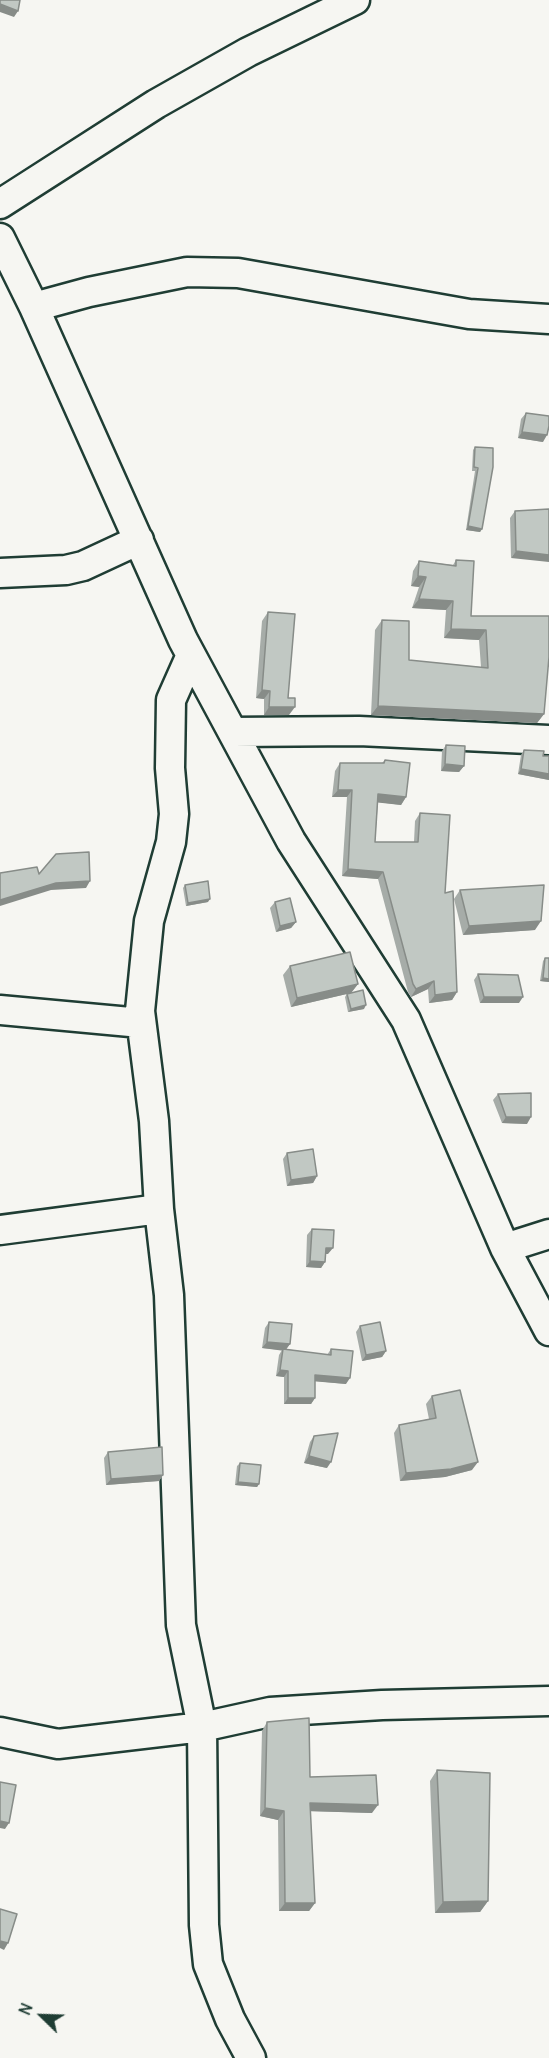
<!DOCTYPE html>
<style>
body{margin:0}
#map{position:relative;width:549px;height:2058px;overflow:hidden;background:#f6f6f2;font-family:Delius,sans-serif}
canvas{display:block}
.north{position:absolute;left:12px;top:1986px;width:60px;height:60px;-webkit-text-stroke:4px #f6f6f2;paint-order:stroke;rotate:293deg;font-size:16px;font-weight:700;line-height:24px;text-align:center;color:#1f3d34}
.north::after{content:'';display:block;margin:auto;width:21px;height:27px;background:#1f3d34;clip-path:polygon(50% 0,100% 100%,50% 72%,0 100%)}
</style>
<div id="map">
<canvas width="549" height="2058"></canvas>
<div class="north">N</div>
</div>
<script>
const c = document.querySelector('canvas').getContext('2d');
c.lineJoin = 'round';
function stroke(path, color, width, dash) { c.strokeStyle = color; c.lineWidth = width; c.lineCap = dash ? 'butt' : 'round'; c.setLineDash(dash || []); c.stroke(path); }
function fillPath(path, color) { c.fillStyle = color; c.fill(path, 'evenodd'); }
const minor = new Path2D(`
 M0 204 156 104 248 52 355 0
 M0 238 34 307 183 640 291 841 406 1020 505 1248 549 1331
 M34 307 89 292 187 272 238 273 469 314 549 319
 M0 573 66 570 83 566 139 540
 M191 655 171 700 170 768 174 814 171 842 149 921 140 1011 154 1121 159 1209 169 1295 181 1625 202 1727 204 1925 208 1964 230 2019 251 2058
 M233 732 359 731 549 740
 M0 1010 141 1023
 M0 1230 159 1209
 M505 1248 549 1234
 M0 1732 58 1744 202 1727 270 1712 382 1705 549 1701`);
const wall = new Path2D(`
 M526 413 543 442 518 438 521 419Z
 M475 447 482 529 480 532 466 530 475 471H472L473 450Z
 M549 509 511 558 510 518 515 511Z
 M456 560 471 616H549V667H548L544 714 537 723 371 715 375 630 382 620 409 660 481 667 479 640 444 638 446 610 412 608 419 587 411 586 413 571 419 561 453 565Z
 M268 612 288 698 289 715H264V699L256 698 262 621Z
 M446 745 464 766 459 772 441 771 442 751Z
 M524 750 543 756H549V780L518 774 521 755Z
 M385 760 406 797 401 805 378 802 375 842H414L415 821 420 813 445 893 457 992 452 1000 429 1003 428 989 411 997 408 992 378 879 342 876 347 797H332L335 771 340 763H382Z
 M185 885 208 902 186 906 183 888Z
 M460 890 535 930 463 935 454 899Z
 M275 902 296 922 291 928 276 932 270 908Z
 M545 958 549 982 540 981 543 961Z
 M290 966 358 984 351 993 291 1007 283 975Z
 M478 974 519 1003H480L474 980Z
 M347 994 364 1009 348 1012 345 997Z
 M498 1094 527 1124 502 1123 493 1100Z
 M287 1153 317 1176 313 1183 287 1186 283 1159Z
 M312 1229 328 1254H326L325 1262 321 1268 306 1267 307 1235Z
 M269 1322 290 1344 286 1349 327 1355 331 1349 346 1384 315 1381V1398L311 1404H284V1377L276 1376 279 1355 282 1350 262 1348 265 1328Z
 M360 1326 386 1351 382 1357 362 1361 356 1332Z
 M432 1396 472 1470 445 1477 400 1481 394 1433 399 1425 429 1419 426 1404Z
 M314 1436 327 1468 304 1463 310 1442Z
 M108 1452 163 1475 159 1481 106 1485 104 1458Z
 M240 1463 259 1484 257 1487 235 1485 237 1466Z
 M267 1722 310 1777 372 1813 310 1811 315 1903 309 1911H279L278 1820 260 1816 262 1731Z
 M437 1770 488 1901 480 1912 435 1913 430 1781Z`);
const shadedWall = new Path2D(`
 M0 4 18 11 14 17 0 12Z
 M522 432 547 435 543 442 518 438Z
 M468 526 482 529 480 532 466 530Z
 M516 551 549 555V562L511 558Z
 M418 576 426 577 419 587 411 586Z
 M419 599 453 601 446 610 412 608Z
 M451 629 486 630 479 640 444 638Z
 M262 690 270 691 264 699 256 698Z
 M378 706 544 714 537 723 371 715Z
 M269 707H295L289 715H264Z
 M445 764 464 766 459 772 441 771Z
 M521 769 549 774V780L518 774Z
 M338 790H352L347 797H332Z
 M378 794 406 797 401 805 373 802Z
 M348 869 383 872 378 879 342 876Z
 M90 881 86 888 51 890 0 906V900L56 883Z
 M210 899 208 902 186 906 188 903Z
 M541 921 535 930 463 935 469 926Z
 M296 922 291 928 276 932 280 926Z
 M543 978 549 979V982L540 981Z
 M434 981 428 989 411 997 416 989Z
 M358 984 351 993 291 1007 297 998Z
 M457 992 452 1000 429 1003 435 995Z
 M484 997H523L519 1003H480Z
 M366 1005 364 1009 348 1012 351 1009Z
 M506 1117H531L527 1124 502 1123Z
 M317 1176 313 1183 287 1186 291 1180Z
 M326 1248H333L328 1254H322Z
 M310 1261 325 1262 321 1268 306 1267Z
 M267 1342 290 1344 285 1351 262 1348Z
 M386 1351 382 1357 362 1361 366 1355Z
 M280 1370 288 1371 284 1377 276 1376Z
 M315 1375 350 1378 346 1384 311 1381Z
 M288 1398H315L311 1404H284Z
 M309 1456 331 1462 327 1468 304 1463Z
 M478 1462 472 1470 445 1477 400 1481 406 1473Z
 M163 1475 159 1481 106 1485 111 1479Z
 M238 1482 259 1484 257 1487 235 1485Z
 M310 1803 378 1805 372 1813 304 1811Z
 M265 1808 284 1811 278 1820 260 1816Z
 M0 1821 9 1823 5 1829 0 1828Z
 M488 1901 480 1912 435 1913 443 1902Z
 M285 1903H315L309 1911H279Z
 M0 1941 8 1943 4 1950 0 1948Z`);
const building = new Path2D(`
 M0 0H20L18 11 0 4Z
 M526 413 549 416V426L547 435 522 432Z
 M475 447 493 448V467L482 529 468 526 478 468 474 467Z
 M549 509V555L516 551 515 511Z
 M456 560 474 561 471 616H549V657L544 714 378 706 382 620 409 621V660L488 668 486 630 451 629 453 601 419 599 426 577 418 576 419 561 456 566Z
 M268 612 295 614 288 698H295V707H269L270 691 262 690Z
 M446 745 465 746 464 766 445 764Z
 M524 750 544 751 543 756H549V774L521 769Z
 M385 760 410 763 406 797 378 794 375 842H418L420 813 450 815 445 893 453 891 457 992 435 995 434 981 416 989 413 984 383 872 348 869 352 790H338L340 763H384Z
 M89 852 90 881 56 883 0 900V873L37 867 39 874 56 854Z
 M208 881 210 899 188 903 185 885Z
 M544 885 541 921 469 926 460 890Z
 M290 898 296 922 280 926 275 902Z
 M350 952 358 984 297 998 290 966Z
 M545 958H549V979L543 978Z
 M478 974 518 975 523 997H484Z
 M363 990 366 1005 351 1009 347 994Z
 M531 1093V1117H506L498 1094Z
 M313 1149 317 1176 291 1180 287 1153Z
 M312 1229 334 1230 333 1248H326L325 1262 310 1261Z
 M269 1322 292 1324 290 1344 267 1342Z
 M380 1322 386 1351 366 1355 360 1326Z
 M283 1349 331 1355V1349L353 1351 350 1378 315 1375V1398H288V1371L280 1370Z
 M460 1390 478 1462 451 1469 406 1473 399 1425 436 1418 432 1396Z
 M338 1433 331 1462 309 1456 314 1436Z
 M162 1447 163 1475 111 1479 108 1452Z
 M240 1463 261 1465 259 1484 238 1482Z
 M309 1718 310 1777 376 1775 378 1805 310 1803 315 1903H285L284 1811 265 1808 267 1722Z
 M437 1770 490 1773 488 1901 443 1902Z
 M0 1782 16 1785 9 1823 0 1821Z
 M0 1909 17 1914 8 1943 0 1941Z`);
stroke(minor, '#1f3d34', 33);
stroke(minor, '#f6f6f2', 28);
fillPath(wall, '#a6aca8');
fillPath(shadedWall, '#878c88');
fillPath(building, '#c1c8c3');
stroke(building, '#878c88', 1.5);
</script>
